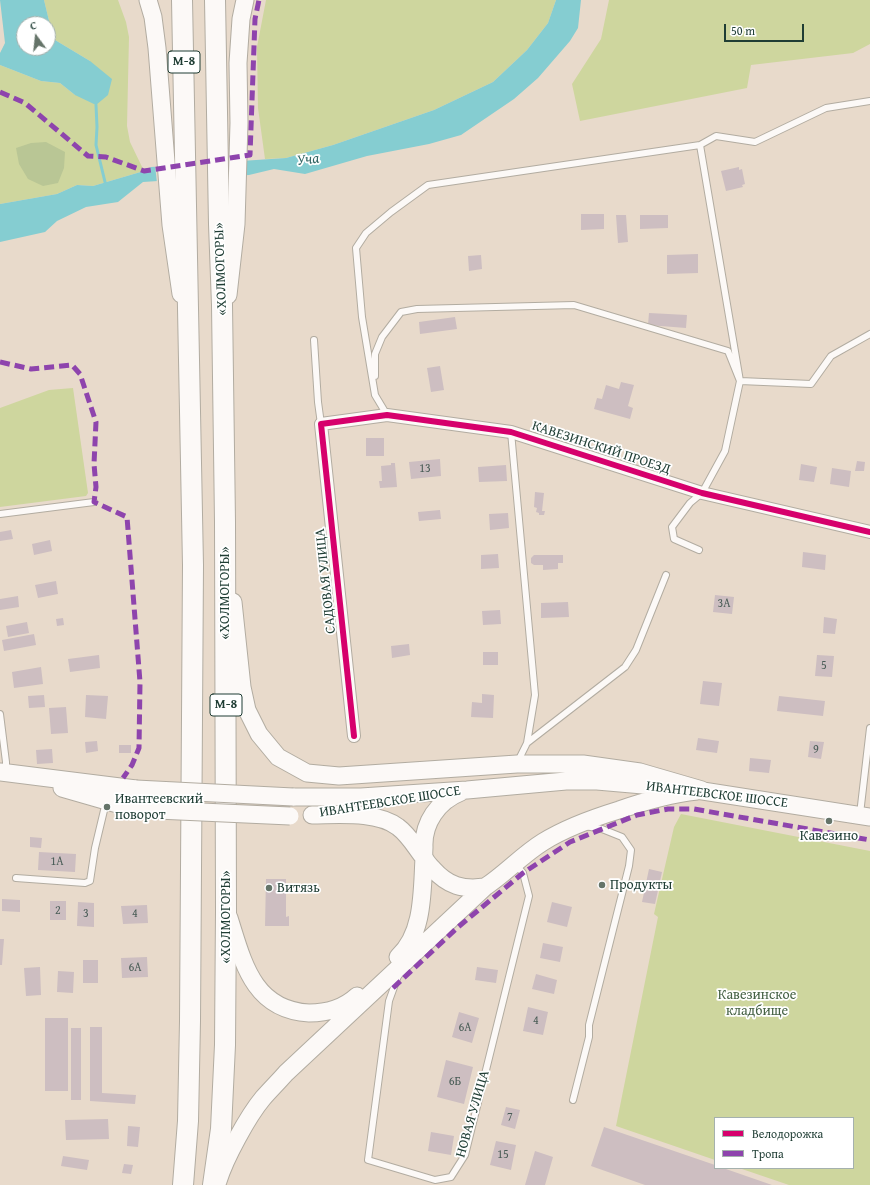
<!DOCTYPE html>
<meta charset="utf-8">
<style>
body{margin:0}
#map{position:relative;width:870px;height:1185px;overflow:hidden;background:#e8dacb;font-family:"Gentium Book Plus",serif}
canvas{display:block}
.legend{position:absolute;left:714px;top:1117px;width:140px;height:52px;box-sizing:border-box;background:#fff;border:1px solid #a5b1ae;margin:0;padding:5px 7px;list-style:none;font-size:12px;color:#1f3d34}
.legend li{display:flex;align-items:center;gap:8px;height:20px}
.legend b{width:20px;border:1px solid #a5b1ae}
.north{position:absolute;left:16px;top:16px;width:40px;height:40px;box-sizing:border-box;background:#fff;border:1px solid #a5b1ae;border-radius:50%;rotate:345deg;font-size:11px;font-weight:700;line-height:16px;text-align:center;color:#1f3d34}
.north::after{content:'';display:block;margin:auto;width:14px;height:18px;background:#657469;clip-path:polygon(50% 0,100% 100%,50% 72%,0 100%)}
.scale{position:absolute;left:724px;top:24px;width:80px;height:18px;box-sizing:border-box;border:2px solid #1f3d34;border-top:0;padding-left:5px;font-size:12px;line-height:14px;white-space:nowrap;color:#1f3d34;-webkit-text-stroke:3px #fff;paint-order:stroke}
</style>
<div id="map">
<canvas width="870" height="1185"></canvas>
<ul class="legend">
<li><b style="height:5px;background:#d6006c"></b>Велодорожка</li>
<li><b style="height:5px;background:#8e44ad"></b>Тропа</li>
</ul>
<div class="north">С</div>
<div class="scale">50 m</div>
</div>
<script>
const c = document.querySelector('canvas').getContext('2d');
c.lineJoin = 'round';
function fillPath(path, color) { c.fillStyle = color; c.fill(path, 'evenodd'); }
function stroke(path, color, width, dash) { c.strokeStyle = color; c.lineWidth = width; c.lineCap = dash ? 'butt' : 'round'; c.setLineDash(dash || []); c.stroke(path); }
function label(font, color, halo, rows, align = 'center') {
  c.font = font + ' "Gentium Book Plus",serif'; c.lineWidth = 3.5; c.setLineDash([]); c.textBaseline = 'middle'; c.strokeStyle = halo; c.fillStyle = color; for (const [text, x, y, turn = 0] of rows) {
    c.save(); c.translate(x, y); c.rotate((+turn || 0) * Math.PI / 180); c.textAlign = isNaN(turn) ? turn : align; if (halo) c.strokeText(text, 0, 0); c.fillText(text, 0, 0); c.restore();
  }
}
const green = new Path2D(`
 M44 0H118L126 22 129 37 127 126 130 142 144 171 93 186 77 185 57 194 0 204V65L41 81 60 83 75 95 90 61 55 40 51 29Z
 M266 0H556L548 23 527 50 493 82 434 110 333 145 286 158 265 159 258 108 257 47Z
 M609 0H870V44L853 53 751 65 747 88 580 121 572 84 601 39Z
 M73 388 88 493 86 496 0 507V408L49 390Z
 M681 814 870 851V1185H789L739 1168H853V1118H715V1160L616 1126 658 917 654 914 674 827Z`);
const forest = new Path2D(`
 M46 142 65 152 64 168 58 183 43 186 28 179 19 164 16 148 31 143Z`);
const water = new Path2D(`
 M0 0H44L51 29 55 40 90 61 112 79 108 95 96 105 75 95 60 83 41 81 0 65V53L5 43ZM24 24H48V48H24Z
 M556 0H581L578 28 570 41 538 78 514 99 461 135 429 144 367 156 305 174 274 169 249 175 143 182 118 202 86 207 57 221 45 232 0 242V204L57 194 77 185 93 186 144 171 151 167 286 158 333 145 434 110 493 82 527 50 548 23Z`);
const pier = new Path2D(`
 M247 158 246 178 157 183 155 165Z`);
const stream = new Path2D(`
 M96 105 97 127 96 145 106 186`);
const building = new Path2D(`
 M739 167V170L742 169 745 184 742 185 743 187 726 191 721 171Z
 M581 214H604V229L581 230Z
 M616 215H626L628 242 618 243Z
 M640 215H668V228L640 229Z
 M698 254V273L667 274V255Z
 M481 255 482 269 469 271 468 256Z
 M649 313 687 315 686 328 648 325Z
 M455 317 457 329 420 334 419 322Z
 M440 366 444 390 431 392 427 368Z
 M621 382 634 385 628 406 633 408 630 419 594 409 597 398 602 399 606 385 619 389Z
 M366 438H384V456H366Z
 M440 459 441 476 411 479 409 462Z
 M857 461 865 462 864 471H855Z
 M391 463H395V464L397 487 380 488 379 481H382L381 466 391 465Z
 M801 464 817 467 814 482 799 480Z
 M506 465 507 481 479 482 478 467Z
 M832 468 851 471 849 487 830 484Z
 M535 492 544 493 542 511H545L544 515H539V513L536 512 537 508 534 507Z
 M440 510 441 519 419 521 418 512Z
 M508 513 509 528 490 530 489 514Z
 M11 530 13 539 0 541V532Z
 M50 540 52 551 34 555 32 544Z
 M803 552 826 555 825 570 802 567Z
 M498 554 499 568 481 569V555Z
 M534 555H563V563H558V569L543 570V565H534L531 563V558Z
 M56 581 58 594 38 598 35 585Z
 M715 595 734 597 732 614 713 612Z
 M18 596 19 607 0 610V599Z
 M568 602 569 617 541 618V603Z
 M500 610 501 624 483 625 482 611Z
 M824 617 837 619 835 634 823 633Z
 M63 618 64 625 57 626 56 619Z
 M27 622 29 633 8 637 6 626Z
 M34 634 36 645 4 651 2 640Z
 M409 644 410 655 392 658 391 646Z
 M483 652H498V665H483Z
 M99 655 100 668 70 672 68 659Z
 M817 655 834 656 832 677 815 676Z
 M41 667 43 684 14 688 12 672Z
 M703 681 722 683 719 706 700 704Z
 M482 694 494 695 493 718 471 717 472 702 482 703Z
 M44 695 45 707 29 708 28 696Z
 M86 695 108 696 106 719 85 717Z
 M779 696 825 701 823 716 777 711Z
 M66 707 68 733 51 734 49 708Z
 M698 738 719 741 717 753 696 750Z
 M97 741 98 751 86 753 85 742Z
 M810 741 824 742 821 759 808 757Z
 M119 745H131V753H119Z
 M52 749 53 763 37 764 36 750Z
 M750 758 771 760 769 773 749 771Z
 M30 837 42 838 41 848 30 847Z
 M39 852 76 854 75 872 38 870Z
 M649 869 662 872 655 904 642 902Z
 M266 879H286V917L289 916V926H265Z
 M2 899 20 900V912L2 911Z
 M50 901H66V920H50Z
 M78 902 94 903V927L77 926Z
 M552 902 572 907 567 927 547 922Z
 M147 905 148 923 123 924 121 906Z
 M0 939H4L2 965H0Z
 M543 943 563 947 560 962 540 958Z
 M147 957 148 977 122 978 121 958Z
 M83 960H98V983H83Z
 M40 967 41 995 26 996 24 968Z
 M477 967 498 970 496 983 475 980Z
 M58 971 74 972 73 993 57 992Z
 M536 974 557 980 554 994 532 989Z
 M528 1007 548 1012 543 1035 523 1031Z
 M459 1012 479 1018 472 1043 452 1037Z
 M45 1018H68V1091H45Z
 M90 1027H102V1093L136 1095 135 1104 90 1101Z
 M71 1028H81V1100H71Z
 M446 1060 473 1067 464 1104 437 1097Z
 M506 1107 520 1110 515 1129 501 1125Z
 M108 1119 109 1139 66 1140 65 1120Z
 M128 1126 140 1127 138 1147 127 1146Z
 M604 1127 715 1165V1168H723L772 1185H645L591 1166Z
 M431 1132 454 1136 451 1155 428 1151Z
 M496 1141 516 1145 511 1170 490 1165Z
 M535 1151 553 1157 545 1185H525Z
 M63 1156 89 1160 87 1170 61 1166Z
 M124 1164 133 1165 131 1174 122 1173Z`);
const service = new Path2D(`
 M314 340 318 402 321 424
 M375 376V354L382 337 401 312 417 309 574 305 728 351 740 381
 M740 381 811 384 831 356 870 334
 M387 415 375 395 362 317 356 248 366 233 391 212 428 185 700 145 716 136 755 142 826 108 870 101
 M511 432 535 695 527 743
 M0 514 94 502
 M699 550 674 539 672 527 690 503 702 493 725 451 740 381 700 145
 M0 714 6 762V772
 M517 763 527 743 625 667 636 650 666 575
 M860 814 870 728
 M16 878 85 883 90 881 95 848 106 802
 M398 976 389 1001 368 1160 435 1180 451 1177 465 1155 529 896 523 873 516 865
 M573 1100 589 1037V1025L629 866 631 850 622 837 602 829 585 826`);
const minor = new Path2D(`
 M354 736 321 424 387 415 511 432 702 493 870 532`);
const secondary = new Path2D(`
 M148 0 153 17 157 48 171 225 181 294
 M228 295 236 224 239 123 238 63 241 19 245 0
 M233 602 242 687 247 710 259 734 278 757 307 773 339 776 517 764H583L640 772 702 790
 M0 772 136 789
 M62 788 135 809
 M690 789 870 817
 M461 792C438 801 423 823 424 847 424 851 423 856 425 859 427 863 430 866 433 869 448 886 463 890 485 887
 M293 797H361L467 790 566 781H597L666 787
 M312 815C338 815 377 811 398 827 409 835 416 848 424 858 422 891 424 933 398 957
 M229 918C243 962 253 1010 309 1013 327 1013 344 1008 357 996
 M218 1181C225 1158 248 1116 263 1098 271 1089 279 1081 286 1073L485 887C505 874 522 855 543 842 567 827 593 818 619 810 645 801 670 794 697 791`);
const trunk = new Path2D(`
 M182 0 193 565 190 1021 188 1121 183 1185
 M213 1185 221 1129 225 1045 226 911 225 522 222 305 219 224 215 0`);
const secondaryBridge = new Path2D(`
 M136 789 293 797
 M135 809 290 816`);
const quiet = new Path2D(`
 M0 92 25 103 88 156 106 157 144 171 250 155 255 19 259 0
 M0 362 31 369 72 365 80 374 96 422 94 464 96 487 94 502 127 517 140 682 139 748 132 765 123 778
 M393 988 457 928 523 873 570 842 637 815 668 809H694L870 840`);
const cycleway = new Path2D(`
 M354 736 321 424 387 415 511 432 702 493 870 532`);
const markers = [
 [107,807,4,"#657469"],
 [829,821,4,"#657469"],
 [602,885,4,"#657469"],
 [269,888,4,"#657469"]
];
const numberNames = [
 ["13",425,469],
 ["3А",724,604],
 ["5",824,666],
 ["9",816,750],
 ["1А",57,862],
 ["2",58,911],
 ["3",86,914],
 ["4",135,914],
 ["6А",135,968],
 ["4",536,1021],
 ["6А",465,1028],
 ["6Б",455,1082],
 ["7",510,1118],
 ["15",503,1155]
];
const shields = [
 [184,62,32],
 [226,705,32]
];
const shieldNames = [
 ["М-8",184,62],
 ["М-8",226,705]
];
const streetNames = [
 ["«ХОЛМОГОРЫ»",221,269,-92],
 ["КАВЕЗИНСКИЙ ПРОЕЗД",601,448,18],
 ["САДОВАЯ УЛИЦА",326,581,-96],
 ["«ХОЛМОГОРЫ»",225,593,-90],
 ["ИВАНТЕЕВСКОЕ ШОССЕ",717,795,7],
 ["ИВАНТЕЕВСКОЕ ШОССЕ",390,802,-9],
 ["«ХОЛМОГОРЫ»",226,917,-90],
 ["НОВАЯ УЛИЦА",473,1114,-74]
];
const poiNames = [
 ["Ивантеевский",115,799],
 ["поворот",115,815],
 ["Кавезино",829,836,"center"],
 ["Продукты",610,885],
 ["Витязь",277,888]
];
const parkNames = [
 ["Кавезинское",757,995],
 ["кладбище",757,1011]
];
const waterNames = [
 ["Уча",308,160,-6]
];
fillPath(green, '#ced69e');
fillPath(forest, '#b9c695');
fillPath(water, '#85cdd1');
fillPath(pier, '#e8dacb');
stroke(stream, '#85cdd1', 3);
fillPath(building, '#cdbec1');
stroke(service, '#b2aca1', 8);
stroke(minor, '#b2aca1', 14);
stroke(secondary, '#b2aca1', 19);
stroke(trunk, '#b2aca1', 22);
stroke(service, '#fcf9f7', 6);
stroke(minor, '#fcf9f7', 12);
stroke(secondary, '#fcf9f7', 17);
stroke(trunk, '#fcf9f7', 20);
stroke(secondaryBridge, '#b2aca1', 19, []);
stroke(secondaryBridge, '#fcf9f7', 17);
stroke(quiet, '#8e44ad', 5, [10, 5]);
stroke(cycleway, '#d6006c', 6);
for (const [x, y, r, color] of markers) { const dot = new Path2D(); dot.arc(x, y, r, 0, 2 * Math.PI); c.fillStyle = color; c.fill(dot); stroke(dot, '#fff', 1.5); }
label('12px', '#4a5d57', null, numberNames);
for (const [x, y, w] of shields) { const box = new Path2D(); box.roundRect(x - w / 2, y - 11, w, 22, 3); c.fillStyle = '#fff'; c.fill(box); stroke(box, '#1f3d34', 1); }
label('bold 13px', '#1f3d34', null, shieldNames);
label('14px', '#1f3d34', '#fff', streetNames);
label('14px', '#1f3d34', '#fff', poiNames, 'left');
label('14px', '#466245', '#fff', parkNames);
label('italic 15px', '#316664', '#fff', waterNames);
</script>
